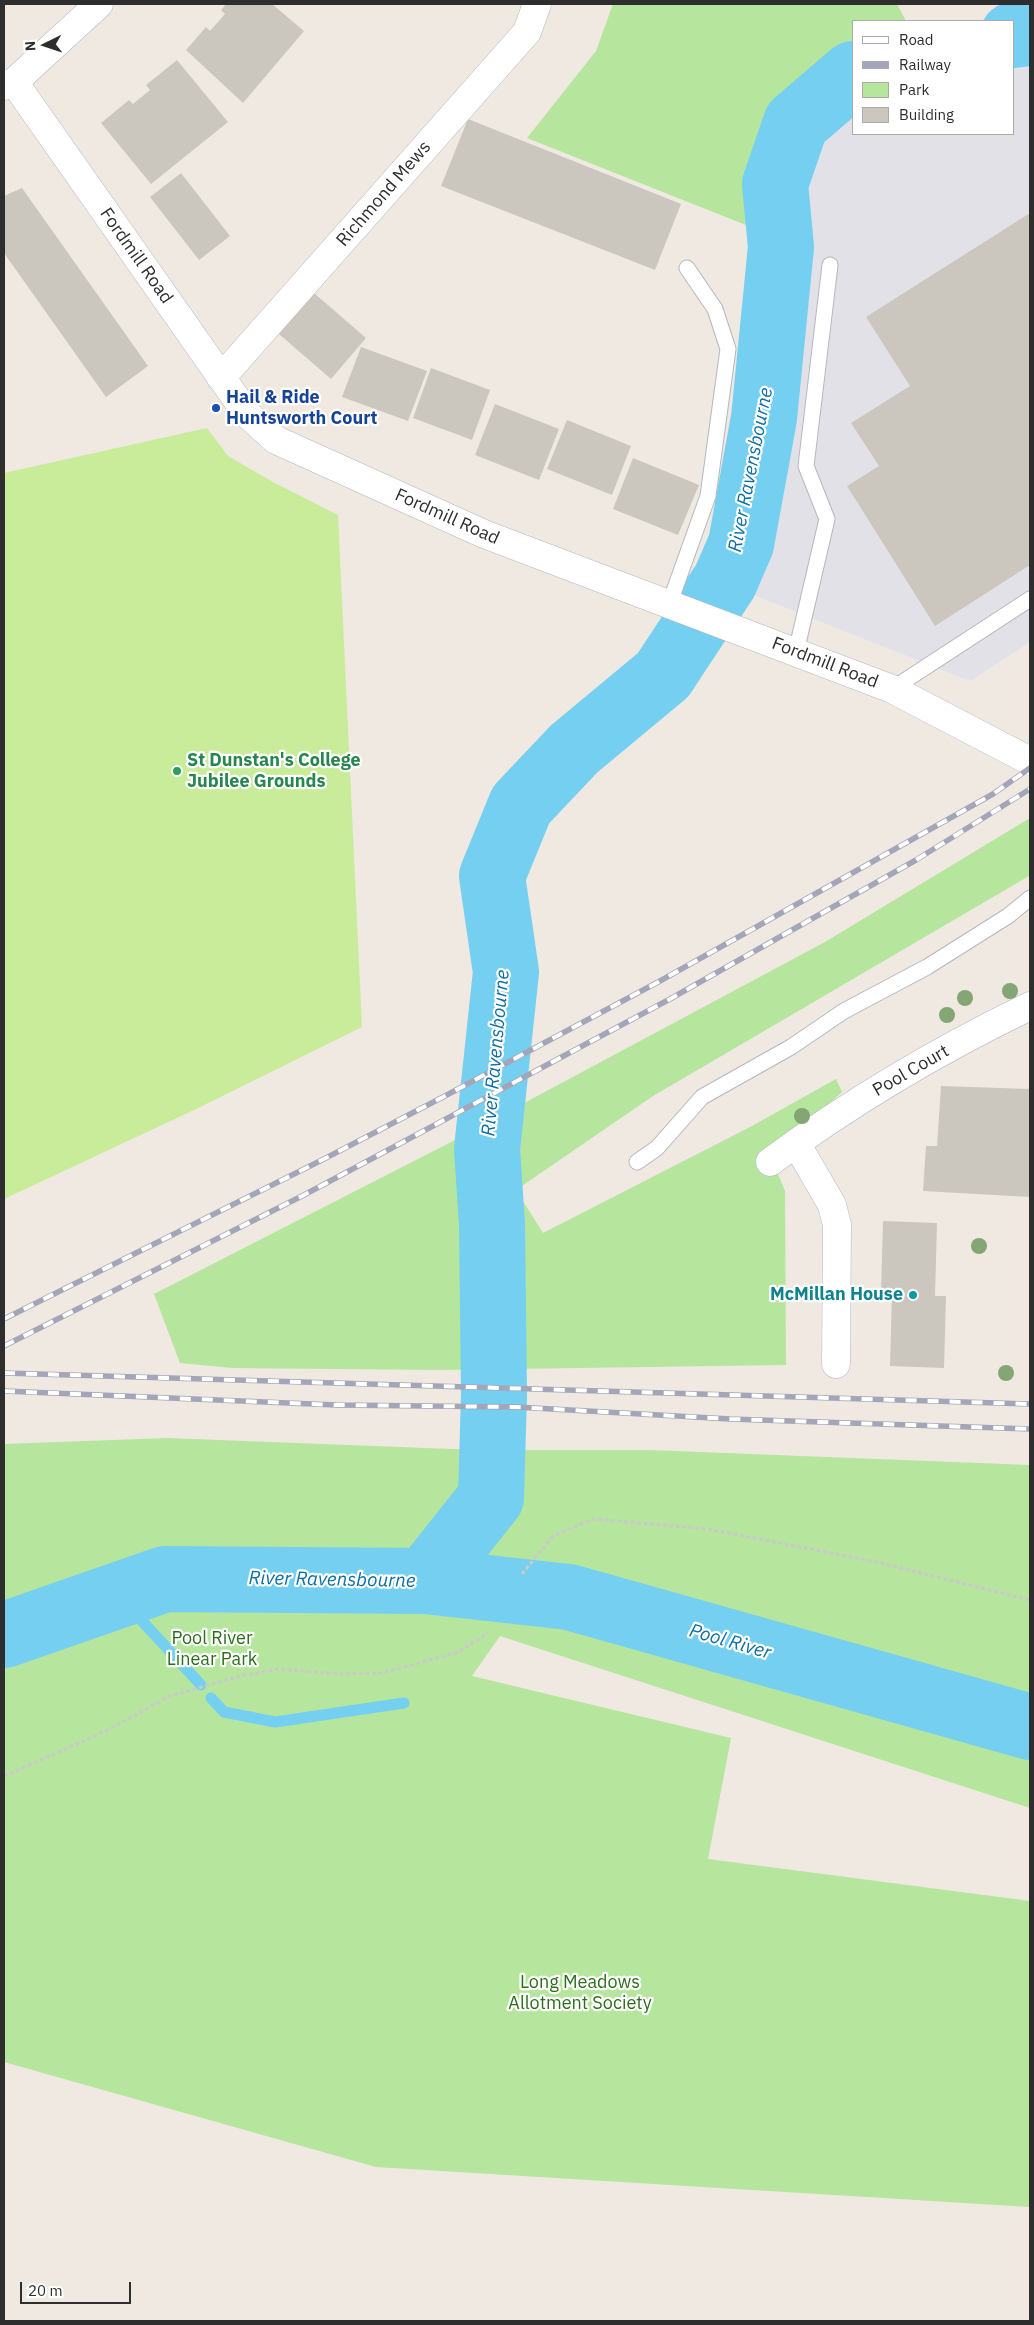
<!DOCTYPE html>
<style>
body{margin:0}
#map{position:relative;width:1034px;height:2325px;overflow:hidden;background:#efe9e1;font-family:"IBM Plex Sans",sans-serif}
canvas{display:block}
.frame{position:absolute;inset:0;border:5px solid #2e2e2e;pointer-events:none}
.legend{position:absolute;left:852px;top:20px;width:162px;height:115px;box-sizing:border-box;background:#fff;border:1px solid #ababab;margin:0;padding:6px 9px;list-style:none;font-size:15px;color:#2e2e2e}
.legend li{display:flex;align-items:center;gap:10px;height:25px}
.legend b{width:25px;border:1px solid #ababab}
.north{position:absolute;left:20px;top:20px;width:50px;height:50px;-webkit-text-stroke:4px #fff;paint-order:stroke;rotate:266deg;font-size:14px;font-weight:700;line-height:20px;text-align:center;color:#2e2e2e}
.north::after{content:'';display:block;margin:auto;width:18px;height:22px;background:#2e2e2e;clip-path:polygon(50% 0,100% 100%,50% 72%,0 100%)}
.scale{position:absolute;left:20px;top:2282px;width:111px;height:22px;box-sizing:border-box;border:2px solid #2e2e2e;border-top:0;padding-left:6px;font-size:15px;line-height:18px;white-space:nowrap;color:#2e2e2e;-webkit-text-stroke:4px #fff;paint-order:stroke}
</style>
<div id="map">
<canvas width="1034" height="2325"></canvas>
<div class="frame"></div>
<ul class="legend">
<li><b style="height:6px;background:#fff"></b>Road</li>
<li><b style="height:6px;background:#a3a6b8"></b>Railway</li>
<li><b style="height:14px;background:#b6e59e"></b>Park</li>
<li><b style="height:14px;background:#cbc7bf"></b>Building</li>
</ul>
<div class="north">N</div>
<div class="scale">20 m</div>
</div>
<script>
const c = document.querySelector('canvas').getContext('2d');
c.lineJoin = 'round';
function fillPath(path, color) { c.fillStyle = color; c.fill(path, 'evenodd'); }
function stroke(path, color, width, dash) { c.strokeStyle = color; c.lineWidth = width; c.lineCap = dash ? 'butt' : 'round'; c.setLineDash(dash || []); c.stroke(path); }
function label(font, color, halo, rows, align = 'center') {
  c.font = font + ' "IBM Plex Sans",sans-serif'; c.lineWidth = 4.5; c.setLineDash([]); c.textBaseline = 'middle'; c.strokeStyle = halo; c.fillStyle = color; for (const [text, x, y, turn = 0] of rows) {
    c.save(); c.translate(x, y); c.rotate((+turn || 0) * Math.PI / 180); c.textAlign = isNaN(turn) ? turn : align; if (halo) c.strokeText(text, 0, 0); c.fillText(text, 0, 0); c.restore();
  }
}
const industrial = new Path2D(`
 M1030 47V642L970 681 731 586 750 546 790 258 786 209 797 158 823 115 853 88V134H1013V48Z`);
const green = new Path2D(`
 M613 4H897L906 21H853V56L829 69 798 104 777 140 761 201V231L527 138 596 51Z
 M1030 818 1029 876 653 1096 516 1190 543 1233 752 1126 836 1079 842 1092 771 1157 785 1191 786 1365 440 1370 232 1368 180 1363 154 1294 457 1139 825 942Z
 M167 1438 477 1450H649L1030 1465V1808L500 1636 472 1676 731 1738 708 1859 1030 1901V2207L376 2167 4 2062V1444Z`);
const pitch = new Path2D(`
 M207 428 228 456 273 482 338 515 362 1027 194 1110 4 1199V473Z`);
const stream = new Path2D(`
 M118 1595 201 1685
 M211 1698 224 1712 275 1722 404 1703`);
const river = new Path2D(`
 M1013 35 1030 33
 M425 1581 569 1597 1030 1727
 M4 1635 165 1579 425 1581 491 1498 494 1395 492 1224 487 1149 506 972 492 876 521 805 574 749 663 675 725 581 741 544 764 418 781 247 775 184 796 123 853 74`);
const building = new Path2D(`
 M226 4H272L304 31 243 103 186 50 206 27 210 31 225 14 221 10Z
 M177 60 228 122 151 184 101 123 129 100 133 104 150 90 146 85Z
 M468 119 681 204 655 270 441 186Z
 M181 173 230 236 199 260 150 197Z
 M22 188 148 366 106 397 4 253V196Z
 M1030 213V565L935 626 847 486 879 466 851 423 910 386 866 317Z
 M314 293 366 338 331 379 279 334Z
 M361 347 427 371 408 421 342 397Z
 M431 368 490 390 472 440 413 418Z
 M495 404 559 429 539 480 475 455Z
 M567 420 631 446 612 495 547 469Z
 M633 458 699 485 678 535 613 509Z
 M941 1086 1030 1089V1197L923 1191 926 1146H937Z
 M883 1221 937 1223 935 1296H946L944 1368 890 1366 892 1294 881 1293Z`);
const path = new Path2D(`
 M522 1574 553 1536 593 1519 708 1529 877 1562 1030 1600
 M4 1776 106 1731 170 1696 240 1676 279 1669 338 1674 383 1673 458 1652 488 1633`);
const service = new Path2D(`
 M669 605 708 496 728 349 715 309 687 268
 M796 652 827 519 806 466 830 265
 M892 689 1030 599
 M637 1162 657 1148 702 1097 791 1047 844 1011 927 967 1008 916 1030 898`);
const minor = new Path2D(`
 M14 82 247 414 276 440 484 534 892 689 1030 761
 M221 378 527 32 537 4
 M796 1143 832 1205 837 1225 836 1364
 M770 1162C851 1102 939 1050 1030 1006`);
const tertiary = new Path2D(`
 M4 86 14 82 99 4`);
const rail = new Path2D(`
 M4 1319 322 1160 443 1097 660 981 993 794 1030 768
 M4 1346 304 1195 670 999 916 860 1030 789
 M4 1373 1030 1404
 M4 1391 336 1405 516 1407 730 1419 1030 1429`);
const trees = [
 [1010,991],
 [965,998],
 [947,1015],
 [802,1116],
 [979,1246],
 [1006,1373]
];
const markers = [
 [216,408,5,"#1a4fb4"],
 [177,771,5,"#2e9e5b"],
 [913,1295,5,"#0f9aa8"]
];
const streetNames = [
 ["Richmond Mews",384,194,-49],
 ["Fordmill Road",136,256,55],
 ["Fordmill Road",447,517,24],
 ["Fordmill Road",825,663,21],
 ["Pool Court",911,1071,-30]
];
const transitNames = [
 ["Hail & Ride",226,398],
 ["Huntsworth Court",226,419]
];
const leisureNames = [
 ["St Dunstan's College",187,761],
 ["Jubilee Grounds",187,782]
];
const cultureNames = [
 ["McMillan House",903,1295]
];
const parkNames = [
 ["Pool River",212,1639],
 ["Linear Park",212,1660],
 ["Long Meadows",580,1983],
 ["Allotment Society",580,2004]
];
const waterNames = [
 ["River Ravensbourne",751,470,-79],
 ["River Ravensbourne",496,1053,-85],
 ["River Ravensbourne",332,1580,1],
 ["Pool River",730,1642,16]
];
fillPath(industrial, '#e3e1e8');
fillPath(green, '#b6e59e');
fillPath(pitch, '#c9ec9a');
stroke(stream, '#75cff0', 11);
stroke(river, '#75cff0', 66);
fillPath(building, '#cbc7bf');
stroke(service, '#b4b7c1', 17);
stroke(minor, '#b4b7c1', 29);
stroke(tertiary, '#b4b7c1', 29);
stroke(path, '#c9c9c9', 3, [4, 2.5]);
stroke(service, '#fff', 15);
stroke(minor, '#fff', 28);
stroke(tertiary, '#fff', 28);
stroke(rail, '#a3a6b8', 5.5);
stroke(rail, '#fff', 4, [11]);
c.fillStyle = '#84a574';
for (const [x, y] of trees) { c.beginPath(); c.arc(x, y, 8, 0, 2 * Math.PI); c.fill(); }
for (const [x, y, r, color] of markers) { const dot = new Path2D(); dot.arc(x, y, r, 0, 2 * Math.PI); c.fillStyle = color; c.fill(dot); stroke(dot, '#fff', 2); }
label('18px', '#2e2e2e', '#fff', streetNames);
label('bold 18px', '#164399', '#fff', transitNames, 'left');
label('bold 18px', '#27864d', '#fff', leisureNames, 'left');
label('bold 18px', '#0d838f', '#fff', cultureNames, 'right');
label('18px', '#2c6e1b', '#fff', parkNames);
label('italic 19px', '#0d6fa3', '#fff', waterNames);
</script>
